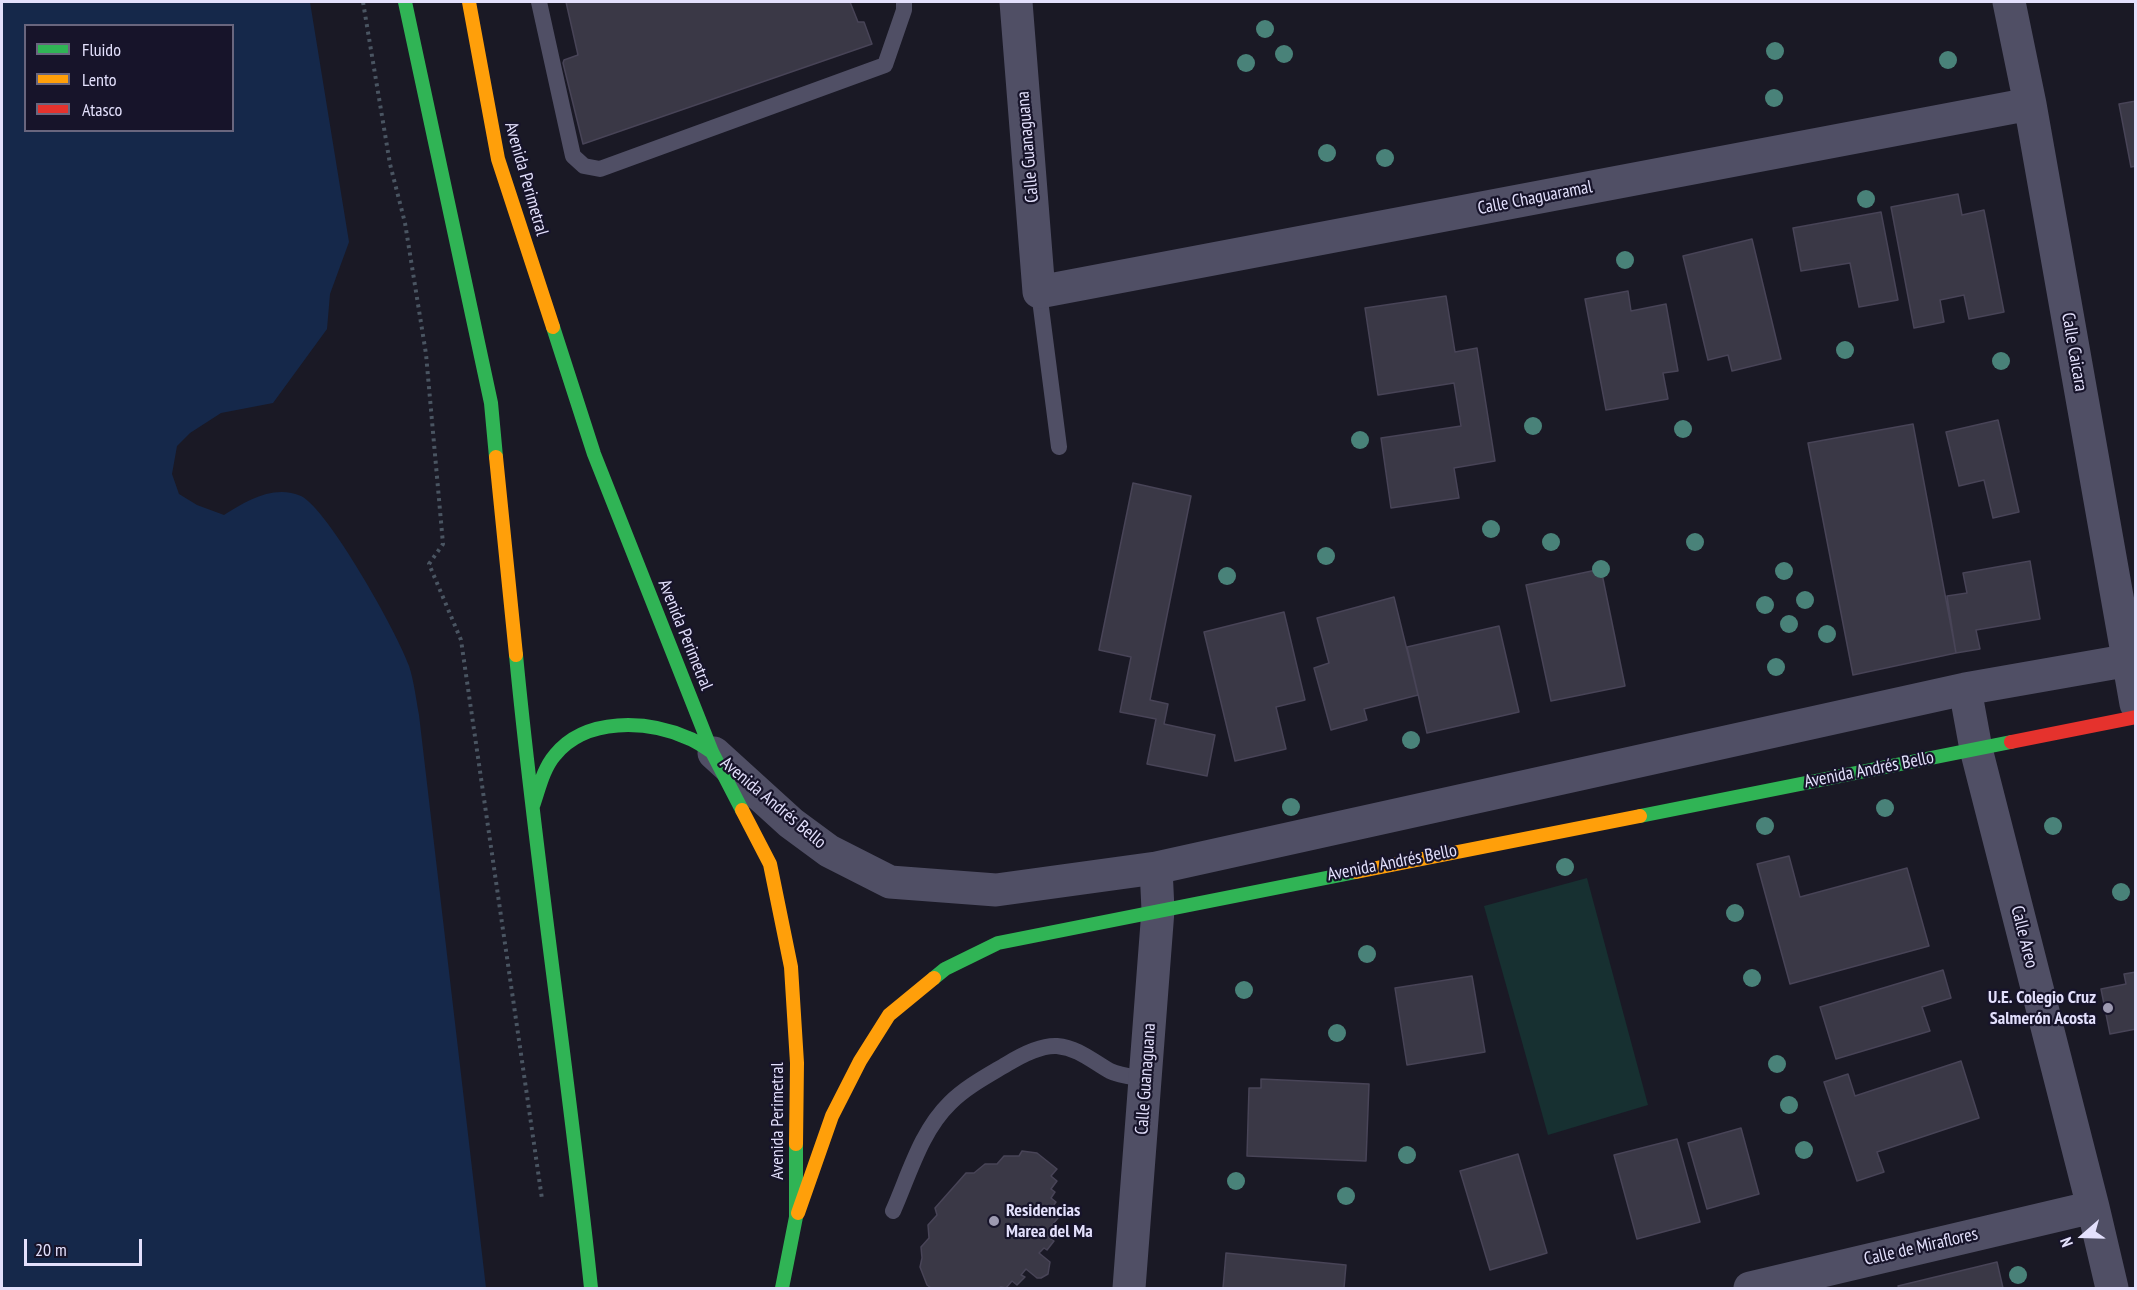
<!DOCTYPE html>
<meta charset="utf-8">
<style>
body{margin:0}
#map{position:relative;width:2137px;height:1290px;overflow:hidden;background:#1a1925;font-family:"PT Sans Narrow",sans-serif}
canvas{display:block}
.frame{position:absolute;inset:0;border:3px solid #e3e0fc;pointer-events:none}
.legend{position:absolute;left:24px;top:24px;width:210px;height:108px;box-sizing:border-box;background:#17142a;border:2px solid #69667e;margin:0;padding:8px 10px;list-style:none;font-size:18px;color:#e3e0fc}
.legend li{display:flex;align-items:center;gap:12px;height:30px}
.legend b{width:30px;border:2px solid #69667e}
.north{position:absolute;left:2053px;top:1206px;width:60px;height:60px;-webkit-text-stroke:4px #17142a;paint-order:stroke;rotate:250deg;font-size:16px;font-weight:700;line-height:24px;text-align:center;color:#e3e0fc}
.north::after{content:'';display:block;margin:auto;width:21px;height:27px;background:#e3e0fc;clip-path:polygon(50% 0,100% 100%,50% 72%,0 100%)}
.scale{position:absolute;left:24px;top:1239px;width:118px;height:27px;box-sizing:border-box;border:3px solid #e3e0fc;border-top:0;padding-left:8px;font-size:18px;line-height:21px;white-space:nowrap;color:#e3e0fc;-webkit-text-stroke:4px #17142a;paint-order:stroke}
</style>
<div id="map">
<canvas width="2137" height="1290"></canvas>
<div class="frame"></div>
<ul class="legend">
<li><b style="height:8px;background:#30b455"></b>Fluido</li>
<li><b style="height:8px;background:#ff9f0a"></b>Lento</li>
<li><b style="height:8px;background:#e5322d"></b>Atasco</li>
</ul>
<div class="north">N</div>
<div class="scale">20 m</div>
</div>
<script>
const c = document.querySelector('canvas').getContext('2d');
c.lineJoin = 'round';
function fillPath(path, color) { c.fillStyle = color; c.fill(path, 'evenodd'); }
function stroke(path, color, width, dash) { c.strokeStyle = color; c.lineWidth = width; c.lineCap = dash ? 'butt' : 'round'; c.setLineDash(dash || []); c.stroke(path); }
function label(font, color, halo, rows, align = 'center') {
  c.font = font + ' "PT Sans Narrow",sans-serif'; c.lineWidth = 4.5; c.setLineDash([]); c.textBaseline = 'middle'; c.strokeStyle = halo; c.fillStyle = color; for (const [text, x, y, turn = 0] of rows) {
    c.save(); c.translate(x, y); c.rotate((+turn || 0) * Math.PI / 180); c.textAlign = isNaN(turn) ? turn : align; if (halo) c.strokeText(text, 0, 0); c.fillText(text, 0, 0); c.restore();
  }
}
const green = new Path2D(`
 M1587 878 1648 1105 1548 1135 1484 906Z`);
const water = new Path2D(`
 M2 2H310L349 242 330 294 327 329 273 403 221 413 190 433 177 446 172 474 179 494 197 505 224 515C246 501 274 484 301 496 328 509 398 634 409 666 414 681 416 699 419 715L486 1288H2ZM26 26H232V130H26Z`);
const building = new Path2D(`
 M566 2H850L858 22H864L872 44 583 144 563 63 564 60 578 55Z
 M2136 101V166L2131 167 2119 104Z
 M1958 194 1962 215 1984 210 2004 312 1969 319 1964 295 1940 300 1944 322 1914 328 1891 207Z
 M1881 212 1898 300 1859 307 1850 263 1801 271 1793 228Z
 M1752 239 1781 359 1732 371 1728 355 1708 360 1683 256Z
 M1628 291 1631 311 1666 304 1678 371 1663 373 1668 399 1606 410 1585 299Z
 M1446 296 1455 352 1477 348 1495 461 1454 468 1459 498 1391 508 1381 438 1461 426 1454 383 1378 395 1365 308Z
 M1998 420 2019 512 1993 518 1984 480 1959 486 1946 432Z
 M1913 424 1956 653 1853 675 1808 443Z
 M1133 483 1191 496 1150 700 1168 704 1164 724 1215 735 1207 776 1147 764 1156 719 1120 712 1131 657 1099 650Z
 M2030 561 2040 619 1976 630 1980 649 1956 653 1947 596 1967 593 1963 573Z
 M1601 569 1625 686 1551 701 1526 585Z
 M1394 597 1418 695 1364 709 1367 720 1331 730 1314 668 1329 663 1317 618Z
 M1284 612 1305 700 1276 707 1286 749 1235 761 1204 632Z
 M1499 626 1519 712 1427 733 1407 647Z
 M1789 856 1800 897 1907 868 1929 946 1790 984 1757 864Z
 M1943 970 1951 998 1922 1007 1930 1031 1836 1059 1820 1007Z
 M2136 972V1029L2110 1034 2101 989 2126 984 2124 974Z
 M1472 976 1485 1052 1407 1065 1395 988Z
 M1961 1061 1979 1118 1877 1152 1884 1172 1857 1181 1824 1082 1848 1074 1855 1096Z
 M1261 1079 1369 1084 1366 1161 1247 1156 1249 1088H1261Z
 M1741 1128 1759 1194 1707 1209 1688 1143Z
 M1677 1139 1700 1222 1637 1239 1614 1155Z
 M1022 1151 1037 1153 1057 1169 1051 1176 1057 1181 1051 1189 1055 1192 1051 1198 1056 1202 1050 1210 1059 1217 1052 1225 1055 1228 1048 1237 1054 1241 1047 1250 1044 1248 1039 1253 1050 1262 1048 1274 1041 1278H1037L1026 1269 1021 1275 1025 1277 1017 1285 1012 1281 1006 1288 1001 1287 999 1288H931L927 1285 920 1267 922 1258 921 1247 929 1238 928 1225 937 1215 935 1208 966 1173H974L985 1164H997L1004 1156H1019Z
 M1518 1154 1547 1253 1490 1270 1460 1171Z
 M1226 1253 1346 1265 1344 1288H1223Z
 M1997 1262 2003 1288H1899L1898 1286Z`);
const path = new Path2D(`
 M363 2 390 164 405 223 426 354 443 544 429 564 461 640 542 1199`);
const lane = new Path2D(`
 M539 2 573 156 584 166 600 169 885 65 904 10V2
 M1039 292 1059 447
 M893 1211C909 1175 921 1131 950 1103 966 1087 987 1076 1007 1064 1020 1056 1041 1045 1057 1046 1079 1048 1092 1061 1110 1071 1120 1076 1135 1077 1146 1079`);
const street = new Path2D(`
 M1016 2 1039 292 2030 104
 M2009 2 2030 104 2136 704
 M1965 689 1976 749 2093 1207 2112 1288
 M714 753 791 823 829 851 890 882 996 890 1156 868 1965 689 2136 659
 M1129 1288 1158 910 1156 868
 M1750 1288 2093 1207`);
const fast = new Path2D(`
 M405 2 491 403 496 457
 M553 327 594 454 712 752 742 810
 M516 655C536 866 569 1076 591 1288
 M533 806C539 789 543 769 555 755 586 717 647 720 688 738 697 741 704 747 712 752
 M1640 816 2011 742
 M934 978 945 969 998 943 1356 872
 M782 1288 796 1217V1144`);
const slow = new Path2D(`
 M469 2 498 159 553 327
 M496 457 516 655
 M742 810 770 864 791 967 797 1063 796 1144
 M1356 872 1640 816
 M798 1213 832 1116 860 1061 889 1015 934 978`);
const jam = new Path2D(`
 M2011 742 2136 717`);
const trees = [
 [1265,29],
 [1775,51],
 [1284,54],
 [1948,60],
 [1246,63],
 [1774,98],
 [1327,153],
 [1385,158],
 [1866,199],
 [1625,260],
 [1845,350],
 [2001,361],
 [1533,426],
 [1683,429],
 [1360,440],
 [1491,529],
 [1551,542],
 [1695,542],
 [1326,556],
 [1601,569],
 [1784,571],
 [1227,576],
 [1805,600],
 [1765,605],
 [1789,624],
 [1827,634],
 [1776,667],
 [1411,740],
 [1291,807],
 [1885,808],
 [1765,826],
 [2053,826],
 [1565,867],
 [2121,892],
 [1735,913],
 [1367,954],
 [1752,978],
 [1244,990],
 [1337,1033],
 [1777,1064],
 [1789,1105],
 [1804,1150],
 [1407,1155],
 [1236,1181],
 [1346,1196],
 [2018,1275]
];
const markers = [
 [2108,1008,6,"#9d9ab1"],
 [994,1221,6,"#9d9ab1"]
];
const streetNames = [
 ["Calle Guanaguana",1028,147,-95],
 ["Avenida Perimetral",526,179,74],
 ["Calle Chaguaramal",1535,198,-11],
 ["Calle Caicara",2074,352,80],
 ["Avenida Perimetral",685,635,68],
 ["Avenida Andrés Bello",1869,770,-11],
 ["Avenida Andrés Bello",773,803,40],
 ["Avenida Andrés Bello",1392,863,-11],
 ["Calle Areo",2024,937,76],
 ["Calle Guanaguana",1146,1079,-86],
 ["Avenida Perimetral",778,1121,-90],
 ["Calle de Miraflores",1921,1247,-13]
];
const poiNames = [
 ["U.E. Colegio Cruz",2096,998],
 ["Salmerón Acosta",2096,1019],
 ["Residencias",1006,1211,"left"],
 ["Marea del Ma",1006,1232,"left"]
];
fillPath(green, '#173031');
fillPath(water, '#15284a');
fillPath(building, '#3a3846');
stroke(building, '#484457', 1.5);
stroke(path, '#4a5562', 4, [3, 4.5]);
stroke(lane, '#504f65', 16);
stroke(street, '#504f65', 33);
stroke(fast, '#30b455', 14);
stroke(slow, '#ff9f0a', 14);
stroke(jam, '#e5322d', 14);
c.fillStyle = '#498279';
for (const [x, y] of trees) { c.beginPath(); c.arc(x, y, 9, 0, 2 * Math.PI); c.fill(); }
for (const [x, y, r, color] of markers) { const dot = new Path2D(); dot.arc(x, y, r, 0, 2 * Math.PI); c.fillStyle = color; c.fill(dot); stroke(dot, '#17142a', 2); }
label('18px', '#e3e0fc', '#17142a', streetNames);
label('bold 18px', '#e3e0fc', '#17142a', poiNames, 'right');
</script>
